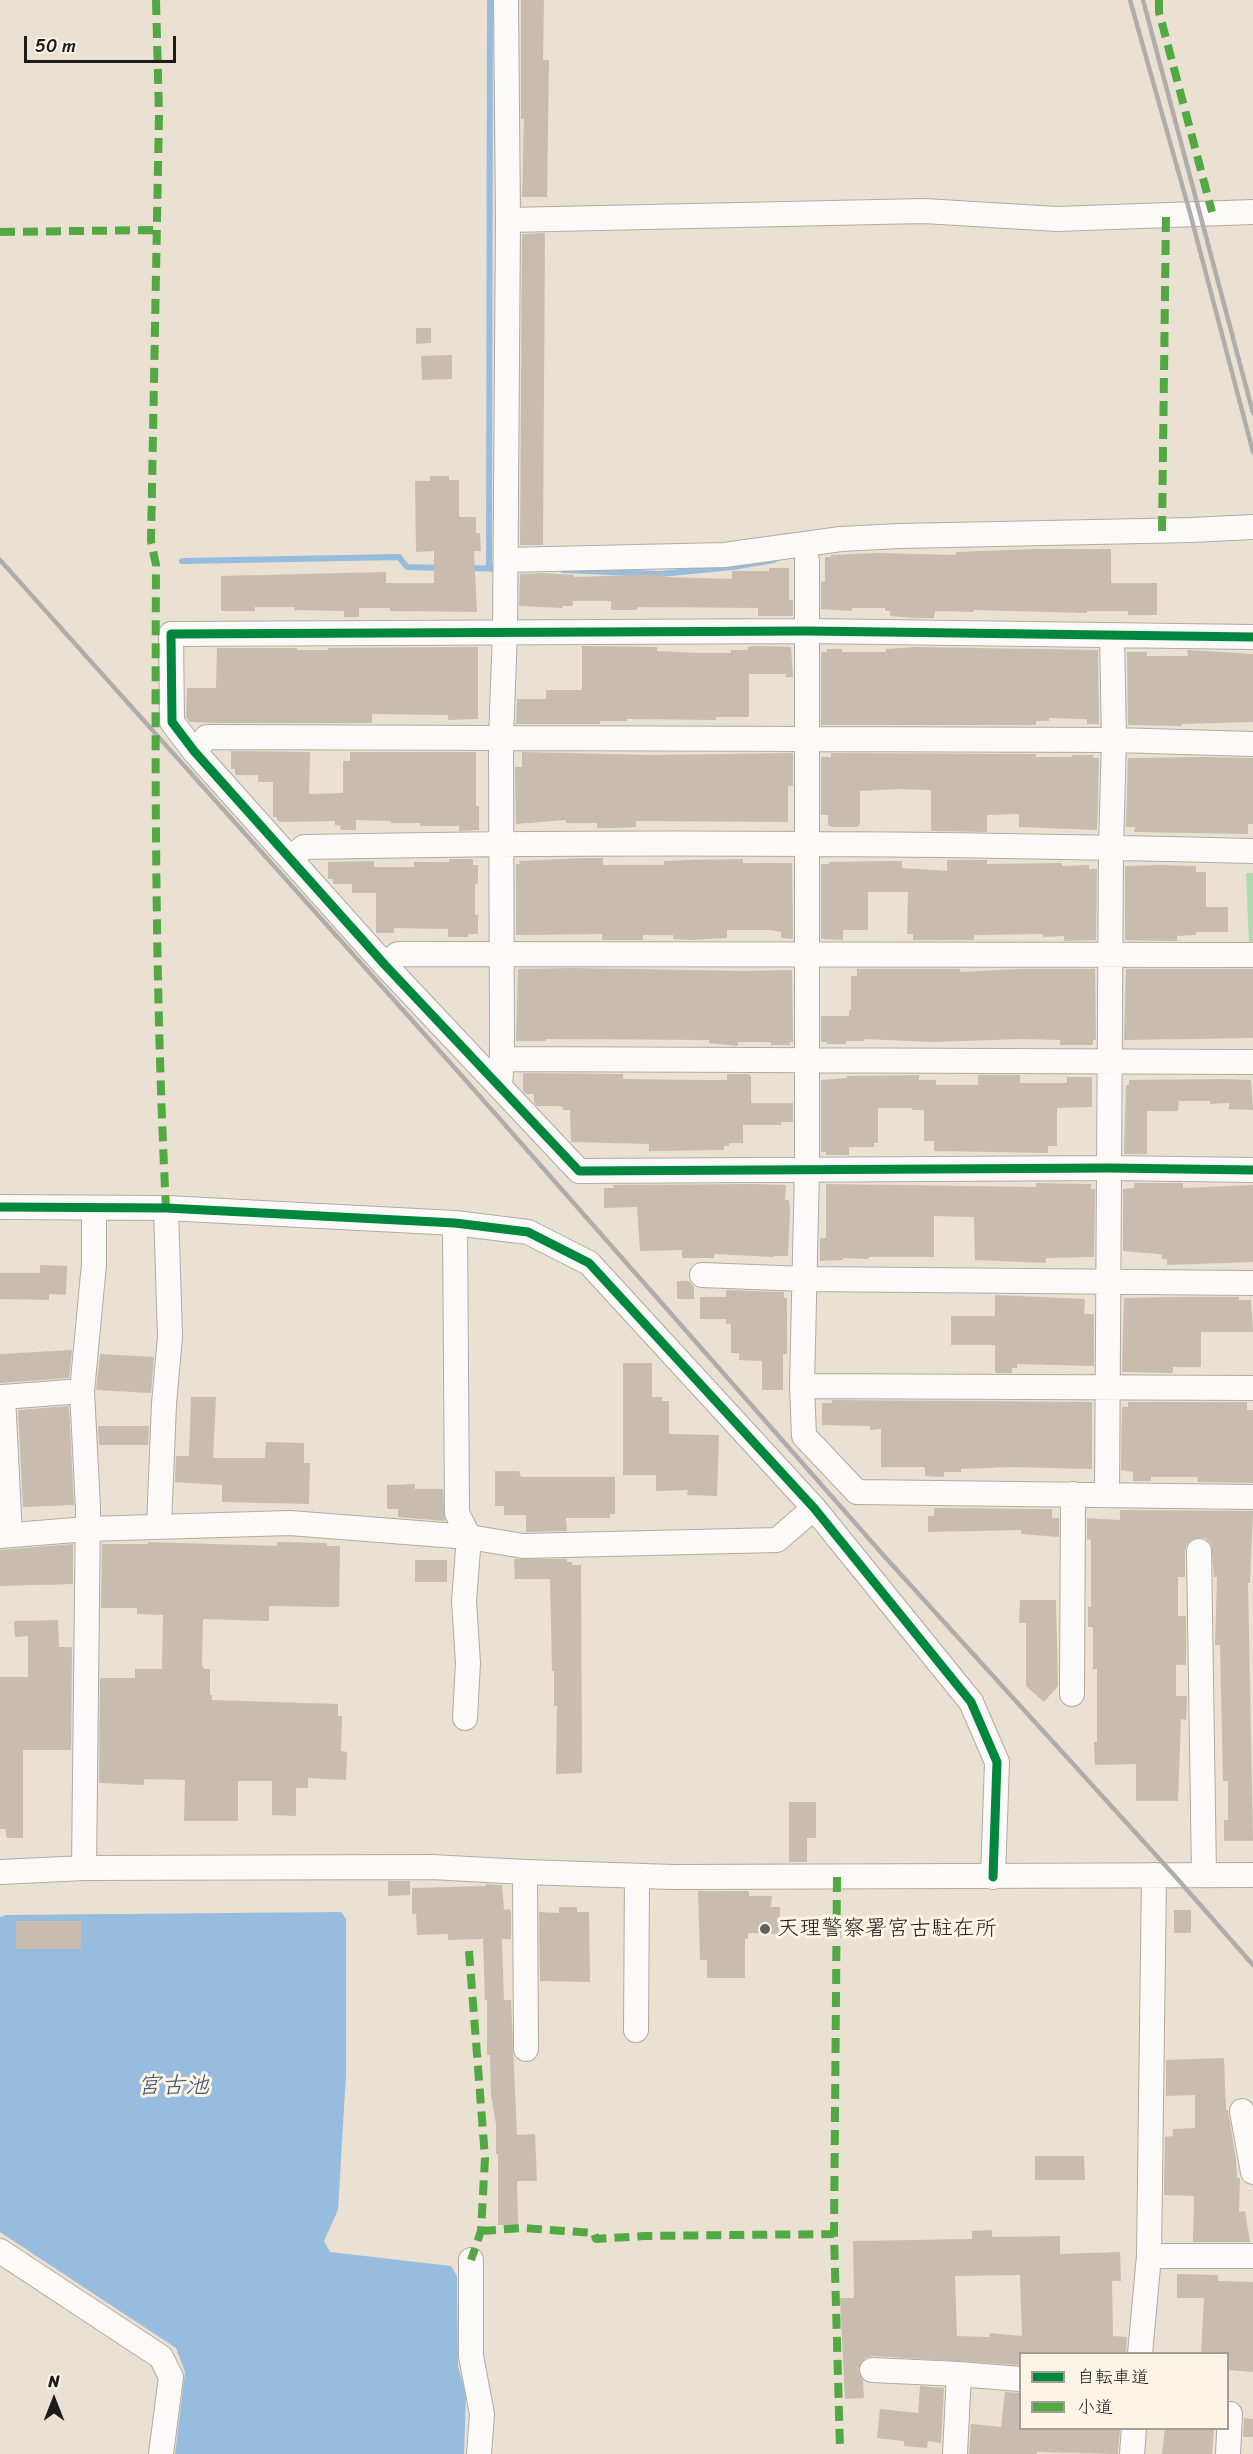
<!DOCTYPE html>
<meta charset="utf-8">
<style>
body{margin:0}
#map{position:relative;width:1253px;height:2454px;overflow:hidden;background:#eae1d2;font-family:Sriracha,"Klee One",sans-serif}
canvas{display:block}
.legend{position:absolute;left:1019px;top:2352px;width:210px;height:78px;box-sizing:border-box;background:#fcf5e5;border:2px solid #a29e95;margin:0;padding:8px 10px;list-style:none;font-size:18px;color:#1c1c1c}
.legend li{display:flex;align-items:center;gap:12px;height:30px}
.legend b{width:30px;border:2px solid #a29e95}
.north{position:absolute;left:24px;top:2370px;width:60px;height:60px;-webkit-text-stroke:4px #fcf5e5;paint-order:stroke;rotate:0deg;font-size:16px;font-weight:700;line-height:24px;text-align:center;color:#1c1c1c}
.north::after{content:'';display:block;margin:auto;width:21px;height:27px;background:#1c1c1c;clip-path:polygon(50% 0,100% 100%,50% 72%,0 100%)}
.scale{position:absolute;left:24px;top:36px;width:152px;height:27px;box-sizing:border-box;border:3px solid #1c1c1c;border-top:0;padding-left:8px;font-size:18px;line-height:21px;white-space:nowrap;color:#1c1c1c;-webkit-text-stroke:4px #fcf5e5;paint-order:stroke}
</style>
<div id="map">
<canvas width="1253" height="2454"></canvas>
<ul class="legend">
<li><b style="height:8px;background:#00873e"></b>自転車道</li>
<li><b style="height:8px;background:#52a943"></b>小道</li>
</ul>
<div class="north">N</div>
<div class="scale">50 m</div>
</div>
<script>
const c = document.querySelector('canvas').getContext('2d');
c.lineJoin = 'round';
function fillPath(path, color) { c.fillStyle = color; c.fill(path, 'evenodd'); }
function stroke(path, color, width, dash) { c.strokeStyle = color; c.lineWidth = width; c.lineCap = dash ? 'butt' : 'round'; c.setLineDash(dash || []); c.stroke(path); }
function label(font, color, halo, rows, align = 'center') {
  c.font = font + ' Sriracha,"Klee One",sans-serif'; c.lineWidth = 6; c.setLineDash([]); c.textBaseline = 'middle'; c.strokeStyle = halo; c.fillStyle = color; for (const [text, x, y, turn = 0] of rows) {
    c.save(); c.translate(x, y); c.rotate((+turn || 0) * Math.PI / 180); c.textAlign = isNaN(turn) ? turn : align; if (halo) c.strokeText(text, 0, 0); c.fillText(text, 0, 0); c.restore();
  }
}
const green = new Path2D(`
 M1246 873H1253V945H1249Z`);
const water = new Path2D(`
 M341 1912 346 1919V2075L338 2210 324 2241 330 2252 451 2266 457 2276 458 2366 466 2395 464 2454H175L185 2372 176 2348 0 2232V1917L6 1915Z`);
const stream = new Path2D(`
 M182 561 399 557 407 567 442 568
 M467 568 502 569
 M489 568 490 0
 M563 570 660 574 733 567 774 560`);
const building = new Path2D(`
 M521 0H544L543 60H549L547 197H522L524 119H521Z
 M545 233 543 545H520L522 234Z
 M416 328H431V343L416 344Z
 M452 355V379L422 380 421 356Z
 M430 476H449V480H459V517H476V533H480L481 551H474L477 612 390 611V608H359V617H344V611L294 610 295 607H255V611H221V576L386 572V583H434V551L416 552 415 481H430Z
 M1034 549H1111V583H1157V615H1128V611H1087V613L974 610V612L935 611 934 618H915L890 616V611H885V608H852V611L821 609V581L825 582V557H831V555L876 553 956 555V552Z
 M769 568H789V600H793V616H758V608L638 607 637 610H611V601H573V606H562V608L519 606 520 574 543 573 574 575V577L665 574V577L732 579V571H769Z
 M582 646 657 647V651L699 653H731V650H748L747 647 757 646 791 647 793 677H786V674H749V717H716V720L627 719V721H600V724H516L517 699H546V690H582Z
 M478 647V719L448 720V715L372 714V723H216L190 722 186 717 187 688H216L217 648H297V650H328V648Z
 M915 647 1098 650 1099 724H1087V719H1083L1049 718V721H1036V725H821V652H827V649H842V652H886V649Z
 M1187 650 1253 654V722L1182 724V726L1128 725 1127 652H1147V656H1188Z
 M231 751 310 752 309 794 343 793V761H350V752H476V806H479V830L459 831V826H420V823H391V821L356 820V830H340L341 826 335 825V821L281 822 277 820V817H273V782H258V775H235V769H231Z
 M522 752 652 755 793 753V786H788V822L636 821V827L616 828H597V823H566V820L516 824 515 767H522Z
 M831 753 1036 754V757H1072V755H1093V758H1099L1097 830 1019 827V814L987 815V832L931 831V790L898 789 860 791V824L858 827H831L828 825V815H821V757H831Z
 M1202 757 1253 758V824H1248V834L1134 832 1135 827H1126L1128 758Z
 M586 858H603V865H664V861L692 860 743 859V863H792L793 939 781 938V932L771 930H727V938L689 940 673 939V935H643V940H602V934L516 935V864H520L519 861Z
 M449 859H473V865H478V884H475V915H478V934H468V937H448V929L394 928V933H376V893H352V884H333V879H328V862L374 861V867H414V862H449Z
 M947 860H987V864L1061 863 1063 866 1089 865V869H1097L1096 940 1064 941V936L1043 937V934L974 935V940H913V934H907L908 892H868V930H843V940L821 939V864H829V862L902 861V868L947 871Z
 M1159 865 1196 866V872H1206V907H1228V932H1196V935L1177 936V941L1125 940V866Z
 M571 968 745 971 792 970 793 1042H790V1045H771V1042H738V1046L709 1043V1040L546 1039V1041H516L518 969Z
 M857 969H960V972L1018 969H1095L1096 1040H1093V1045H1060V1040L1022 1039 933 1042 864 1039V1041H846V1044H827V1042H821V1016H849V1010H851V976H857Z
 M1126 969H1253V1038L1124 1040Z
 M523 1073 623 1074V1079L697 1080H727V1074H748L751 1076V1103H793V1122H781V1125H743V1143H729V1146H724V1150L649 1151V1144L571 1142 570 1110H563V1107L557 1106H537L534 1103V1094H526L523 1091Z
 M919 1075V1080H936V1085H978V1075H1020V1083H1067V1077H1092V1107L1057 1108V1146H1048V1153L934 1151V1141H924V1110H912V1108H878V1143H874V1147H849V1155H826V1152H821V1080L847 1078V1076Z
 M1223 1079 1251 1080 1253 1110 1229 1109V1103L1210 1104V1101H1179L1178 1111H1147V1154H1124L1126 1085H1129V1080Z
 M1036 1183 1091 1184V1189H1095L1094 1257 1046 1258V1263L975 1260 974 1217 934 1216V1257H869V1259L843 1258V1260L820 1261V1238H826V1184L1036 1187Z
 M1134 1183H1183V1188L1253 1185V1262L1167 1265V1259H1162V1255L1159 1254 1123 1251V1189L1134 1188Z
 M754 1184 786 1185 785 1200H789L790 1210 788 1256H774V1257L714 1254V1258H682V1250L640 1251 637 1207 604 1208V1188H614L613 1185Z
 M40 1265 67 1266 66 1295 49 1294V1300L0 1299V1273H40Z
 M677 1281H689L694 1287V1299H677Z
 M726 1290 784 1292V1298H787V1354H783V1390H762V1361L739 1360V1353H731V1324H726V1319H700V1297H726Z
 M995 1295 1085 1299 1084 1314H1094V1366L1017 1364V1368H1012V1373H995V1345H951V1316H995Z
 M1180 1297H1239V1300H1251L1253 1332H1201V1367H1173V1373L1122 1372 1124 1298Z
 M72 1350 69 1378 0 1383V1354Z
 M100 1354 154 1357 151 1393 96 1390Z
 M623 1363H652V1397H662V1401H669V1434L719 1435 717 1496 687 1495 688 1490 656 1491V1475H623Z
 M191 1397H216L213 1458H265L266 1442 304 1443V1463H310L309 1504 222 1502V1485L175 1482 176 1456H189Z
 M832 1400 1092 1402V1469L1011 1467 961 1469V1472H944V1477L925 1476V1467H881V1429L870 1430V1426L822 1425V1403H832Z
 M1128 1402H1247V1410H1253V1483L1198 1482 1197 1477H1151V1481H1133V1472L1121 1470 1122 1407H1128Z
 M69 1406 74 1505 23 1507 18 1410Z
 M98 1426H149L148 1445H99Z
 M495 1471H519L521 1477H615V1514H610V1518H566L567 1531 526 1532V1515H504V1506H495Z
 M415 1484V1489H443L445 1521 398 1517V1509H387V1485Z
 M934 1508 1052 1509V1518H1059V1537L1021 1534V1530L928 1532V1516H934Z
 M1120 1510 1253 1511 1250 1583H1248L1253 1841H1224V1820H1228V1781H1223L1220 1645H1215L1217 1577H1214L1211 1544 1205 1538 1192 1539 1187 1544 1185 1551V1577H1178V1616H1186V1665H1176V1696H1187V1701L1186 1720 1181 1719 1178 1801H1136V1764L1095 1765 1094 1742H1097V1669H1093V1627H1088V1607H1091V1540L1087 1539V1518L1120 1520Z
 M148 1542 277 1546V1542L327 1543V1546H340L339 1607 269 1606V1621L203 1619 202 1665 204 1669H210V1695H212V1700L338 1704V1716H342L341 1751 347 1752 346 1780 308 1778V1788H296V1816L272 1815V1781H238V1821H184L185 1780 144 1779V1785L99 1783 100 1678H135V1669H162L163 1615 137 1614V1608H101L102 1544H148Z
 M73 1544V1584L0 1586V1550Z
 M514 1559H567V1562H572V1565H581L582 1773 556 1774 557 1706H554V1671H552L550 1579H515Z
 M415 1560H447V1582H415Z
 M1020 1600H1056L1058 1686 1044 1702 1026 1686V1623H1019Z
 M58 1620 59 1647H72L71 1750H23V1838H7L5 1829H0V1677H28V1636L15 1637 14 1621Z
 M789 1802H816V1838H807V1862H789Z
 M388 1881H410V1895L388 1896Z
 M486 1884 502 1885 504 1910 510 1909 511 1912V1939H502L504 2000H511L517 2135 535 2134 537 2181H517L518 2225H498V2154H496V2124L491 2095 490 2055H487V2000H485L483 1939 448 1940V1934L417 1935 416 1914H412V1888L486 1886Z
 M698 1891H749V1896H772L771 1907H780L779 1934 748 1933V1939H745V1978H707V1960H700Z
 M559 1907H577V1912H589L590 1982 540 1981 539 1912 559 1913Z
 M1174 1910H1191V1933H1174Z
 M16 1921H81V1949H16Z
 M1224 2058 1226 2110H1228L1236 2160 1237 2178H1240L1239 2212 1245 2211 1250 2242H1193L1194 2196 1164 2195 1165 2137 1173 2136V2129L1195 2128V2095L1166 2096V2060Z
 M1035 2156H1084L1085 2180H1035Z
 M992 2230V2237L1060 2236V2254L1120 2252 1121 2281H1112L1113 2336 1127 2337 1126 2354H1020V2365L872 2356 865 2358 858 2369 863 2381 864 2398 845 2399 840 2298H854L853 2241 972 2239V2231ZM1020 2275 1022 2336 990 2333 989 2337 957 2336 955 2276Z
 M1177 2274 1218 2275V2281L1253 2282V2372L1227 2370V2354H1201L1204 2298H1177Z
 M920 2386 944 2388 941 2443 928 2441 927 2448 904 2446V2441L877 2438 880 2409 918 2413Z
 M1005 2392 1020 2393V2428H1120L1118 2454 1037 2452V2454H969L971 2424 1001 2427Z
 M1244 2418 1253 2419V2437H1243Z
 M1165 2428H1214L1212 2454H1162Z`);
const minor = new Path2D(`
 M508 220 924 211 1057 219 1253 212
 M506 560 724 555 841 539 899 536 1192 530 1253 527
 M807 561V1169L802 1386 804 1436 857 1492 1253 1497
 M1253 637 808 631 171 634 172 722 194 751 385 965 579 1171 1110 1168 1253 1170
 M194 751 207 737 1114 740 1253 744
 M291 858 304 847C620 841 937 843 1253 851
 M385 965 398 954 1253 955
 M502 1059 1253 1062
 M500 1085 502 1059 501 738 505 632 508 220 506 0
 M0 1207 166 1208 455 1223 528 1232 589 1263 814 1508 971 1702 997 1762 993 1877
 M455 1223 457 1513 469 1537 464 1601 468 1663 465 1718
 M702 1275 805 1279 1253 1283
 M802 1386 1253 1388
 M82 1391 94 1264V1208
 M1107 1495 1111 847 1114 740 1112 635
 M159 1526 164 1404 170 1337 166 1208
 M10 1535 3 1397 82 1391 88 1508 84 1868
 M0 1536 87 1529 290 1523 469 1537 523 1546 777 1540 814 1508
 M1199 1551 1204 1875
 M1072 1694 1073 1494
 M0 1872 84 1868 431 1867 525 1872 673 1877 1253 1875
 M525 1872 526 2049
 M636 2030 637 1876
 M1242 2111 1253 2172
 M0 2251 161 2357 171 2377 161 2454
 M1149 2256H1253
 M471 2260V2356L482 2414 479 2454
 M1140 2354 1149 2256 1154 1875
 M872 2370 959 2374
 M955 2454 959 2374 1020 2379
 M1132 2454 1134 2428
 M1228 2454 1230 2414`);
const rail = new Path2D(`
 M1130 0 1190 213 1253 452
 M1143 0 1253 413
 M0 560 462 1076 885 1557 1174 1875 1253 1965`);
const quiet = new Path2D(`
 M156 0 159 113 151 541 156 565C155 779 155 994 166 1208
 M1159 0V12L1212 212
 M0 232 156 230
 M1162 531 1166 214
 M837 1877 834 2234 840 2449
 M469 1951 485 2158 481 2231 471 2260
 M481 2231 522 2228 594 2233 596 2239 644 2236 834 2234`);
const cycleway = new Path2D(`
 M1253 637 808 631 171 634 172 722 194 751 385 965 579 1171 1110 1168 1253 1170
 M0 1207 166 1208 455 1223 528 1232 589 1263 814 1508 971 1702 997 1762 993 1877`);
const markers = [
 [765,1929,6,"#64615c"]
];
const poiNames = [
 ["天理警察署宮古駐在所",777,1929]
];
const waterNames = [
 ["宮古池",173,2087]
];
fillPath(green, '#b0d9b0');
fillPath(water, '#97bcde');
stroke(stream, '#97bcde', 6);
fillPath(building, '#c7bcae');
stroke(minor, '#b0aba1', 26);
stroke(minor, '#fcfaf8', 24);
stroke(rail, '#aeadab', 4.5);
stroke(quiet, '#52a943', 8, [15, 8]);
stroke(cycleway, '#00873e', 9);
for (const [x, y, r, color] of markers) { const dot = new Path2D(); dot.arc(x, y, r, 0, 2 * Math.PI); c.fillStyle = color; c.fill(dot); stroke(dot, '#fcf5e5', 2); }
label('22px', '#1c1c1c', '#fcf5e5', poiNames, 'left');
label('italic 24px', '#3f566c', '#fcf5e5', waterNames);
</script>
